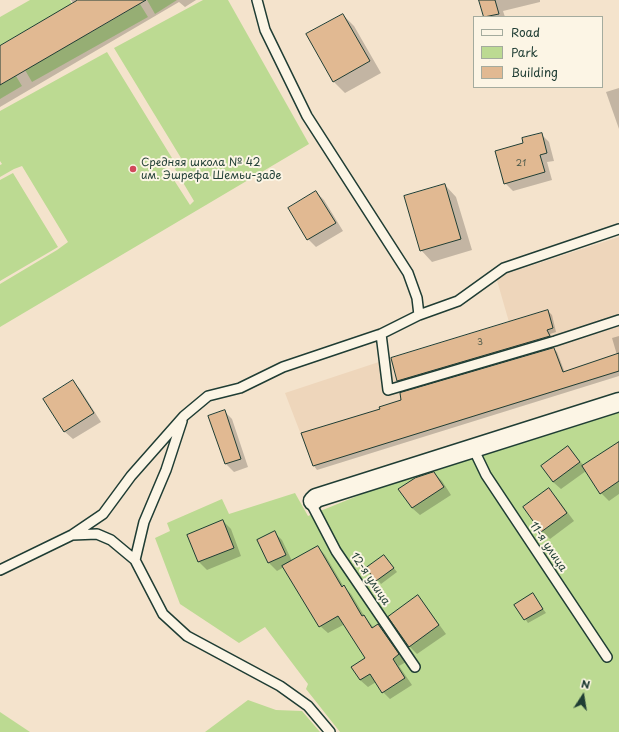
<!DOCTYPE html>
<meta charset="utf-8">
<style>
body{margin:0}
#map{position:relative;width:619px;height:732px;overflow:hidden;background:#f4e3cc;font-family:"Playpen Sans",sans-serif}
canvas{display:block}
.legend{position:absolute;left:473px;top:16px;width:130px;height:72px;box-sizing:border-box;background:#fcf5e5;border:1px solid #a4ab9e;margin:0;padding:5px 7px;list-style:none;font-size:12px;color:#1f3d34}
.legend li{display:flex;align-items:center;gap:8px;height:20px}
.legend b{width:20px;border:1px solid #a4ab9e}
.north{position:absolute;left:563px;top:676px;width:40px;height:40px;-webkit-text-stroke:3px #fcf5e5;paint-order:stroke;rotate:12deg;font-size:11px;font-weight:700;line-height:16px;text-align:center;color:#1f3d34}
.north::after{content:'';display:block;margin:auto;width:14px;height:18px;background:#1f3d34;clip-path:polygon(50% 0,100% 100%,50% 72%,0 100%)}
</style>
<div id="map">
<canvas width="619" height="732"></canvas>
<ul class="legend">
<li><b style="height:5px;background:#fcf5e5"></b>Road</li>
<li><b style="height:11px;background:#bcda92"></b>Park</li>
<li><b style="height:11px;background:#e1b992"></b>Building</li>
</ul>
<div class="north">N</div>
</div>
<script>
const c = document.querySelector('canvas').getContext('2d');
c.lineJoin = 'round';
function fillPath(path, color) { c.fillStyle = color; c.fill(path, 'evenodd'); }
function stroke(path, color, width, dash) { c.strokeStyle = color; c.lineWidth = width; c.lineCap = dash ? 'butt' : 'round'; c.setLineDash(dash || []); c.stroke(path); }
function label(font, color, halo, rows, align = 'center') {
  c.font = font + ' "Playpen Sans",sans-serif'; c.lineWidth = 4; c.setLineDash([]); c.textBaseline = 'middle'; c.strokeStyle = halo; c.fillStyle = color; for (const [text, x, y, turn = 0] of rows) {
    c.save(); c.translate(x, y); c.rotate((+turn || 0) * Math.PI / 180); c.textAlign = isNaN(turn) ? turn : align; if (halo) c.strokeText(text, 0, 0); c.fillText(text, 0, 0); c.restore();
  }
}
const built = new Path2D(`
 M619 237V372L313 466 285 393 391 358 509 322 496 277Z`);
const green = new Path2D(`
 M30 0H70L72 4 0 46V17Z
 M147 0H177L155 14Z
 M203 0H228L309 144 0 327V284L57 250 68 242 22 166 14 169 0 177V165L2 164 0 161V111L107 52 172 158 163 163 190 205 194 201 172 164 181 158 114 48Z
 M140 4 148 17 32 82 25 70 65 47 87 28 90 33Z
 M16 76 22 86 0 99V85Z
 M13 173 58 247 0 281V180Z
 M619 411V732H340L306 689 308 684 265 627 239 643 180 604 155 538 170 531 167 523 222 499 229 514 295 493 308 516 389 483Z
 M248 700 276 710 302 711 320 732H205Z
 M0 712 30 732H0Z`);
const shadow = new Path2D(`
 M71 0H196L185 7 179 2 0 107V47L74 4Z
 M480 0H540V2L503 11 505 17H485Z
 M343 15 354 26 381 73 345 93 333 81Z
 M619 88V129L606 92Z
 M541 134 549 142 554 161 547 162 552 180 513 191 505 183 525 143Z
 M445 185 456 197 472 250 432 262 421 250Z
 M316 192 324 200 343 231 316 247 308 239Z
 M548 311 552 315 556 332 550 334 553 340 401 384 398 381Z
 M619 336V376L317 470 314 466 381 409 554 349 557 352 565 373 617 355 612 338Z
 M72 381 80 389 101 422 73 439 65 432 45 399Z
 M224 411 232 419 248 467 234 472 226 464 209 417Z
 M568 447 584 466 619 450V494L609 501 601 493 586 471 561 489 553 482Z
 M434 473 442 481 451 495 420 515 412 508Z
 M548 489 556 497 574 521 550 539 542 531Z
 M223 521 231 529 241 556 207 570 199 562 188 535Z
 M274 532 282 540 292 561 318 547 325 555 344 587 351 594 365 617 374 628 378 625 386 633 406 662 399 666 412 685 390 699 383 692 376 682 368 687 360 680 352 667 366 658 345 624 328 633 320 626 284 567 277 571 269 563 258 540Z
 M384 556 397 572 381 584 368 568Z
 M533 595 546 613 528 623 516 605Z
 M418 597 425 605 446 634 417 654 409 646Z`);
const building = new Path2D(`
 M78 0H146L0 85V46Z
 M479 0H495L499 14 484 17Z
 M343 14 370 61 333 82 306 34Z
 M542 133 547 153 540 155 545 172 504 184 495 151 523 143 522 138Z
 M445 184 461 239 420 251 404 196Z
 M316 191 336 223 307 240 288 208Z
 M548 310 553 328 547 330 550 336 397 381 391 358Z
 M554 348 563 372 619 353V371L313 466 301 433 380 409 379 407 401 400 400 393Z
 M73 380 94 413 64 432 43 399Z
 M225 410 241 459 225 464 208 416Z
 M619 442V481L600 494 582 466Z
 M568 446 580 462 553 482 541 466Z
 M434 472 444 487 412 508 398 489 415 478Z
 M549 488 567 513 541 532 523 507Z
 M223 520 234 548 198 562 187 535Z
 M275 531 286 555 268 563 257 540Z
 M318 546 342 587 344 585 362 616 364 615 372 628 378 624 399 654 393 659 405 678 382 693 370 674 360 680 351 667 365 658 338 616 319 627 282 566Z
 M384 555 394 568 376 581 366 568Z
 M533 593 543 609 524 620 514 605Z
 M418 595 439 625 409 647 388 617Z`);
const lane = new Path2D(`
 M257 0 265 30 307 116 408 273 417 298 419 315
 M381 334 388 390 555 341 619 320
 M473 448 486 475 607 657
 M313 501 312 505 336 551 415 667
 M72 535 97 534 111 540 135 560 163 614 187 636 280 686 308 706 330 732
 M135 560 144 522 166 470 182 421
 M0 570 72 535 103 514 131 476 184 416 208 396 240 388 283 367 381 334 419 315 458 301 504 268 619 229`);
const street = new Path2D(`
 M313 501 316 498 619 402`);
const markers = [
 [133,169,4,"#d1495b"]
];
const numberNames = [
 ["21",521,164],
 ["3",480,343]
];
const poiNames = [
 ["Средняя школа № 42",141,163],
 ["им. Эшрефа Шемьи-заде",141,176]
];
const streetNames = [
 ["11-я улица",548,547,56],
 ["12-я улица",370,579,56]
];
fillPath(built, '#eed6bb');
fillPath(green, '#bcda92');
fillPath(shadow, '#0003');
fillPath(building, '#e1b992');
stroke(building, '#1f3d34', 1);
stroke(lane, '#1f3d34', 12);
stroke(street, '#1f3d34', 21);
stroke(lane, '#fcf5e5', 9);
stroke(street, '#fcf5e5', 18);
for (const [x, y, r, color] of markers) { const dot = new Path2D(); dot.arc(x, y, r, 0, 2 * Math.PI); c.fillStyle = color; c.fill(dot); stroke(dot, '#fcf5e5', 1.5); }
label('9px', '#505c4c', null, numberNames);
label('11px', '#1f3d34', '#fcf5e5', poiNames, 'left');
label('11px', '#1f3d34', '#fcf5e5', streetNames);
</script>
